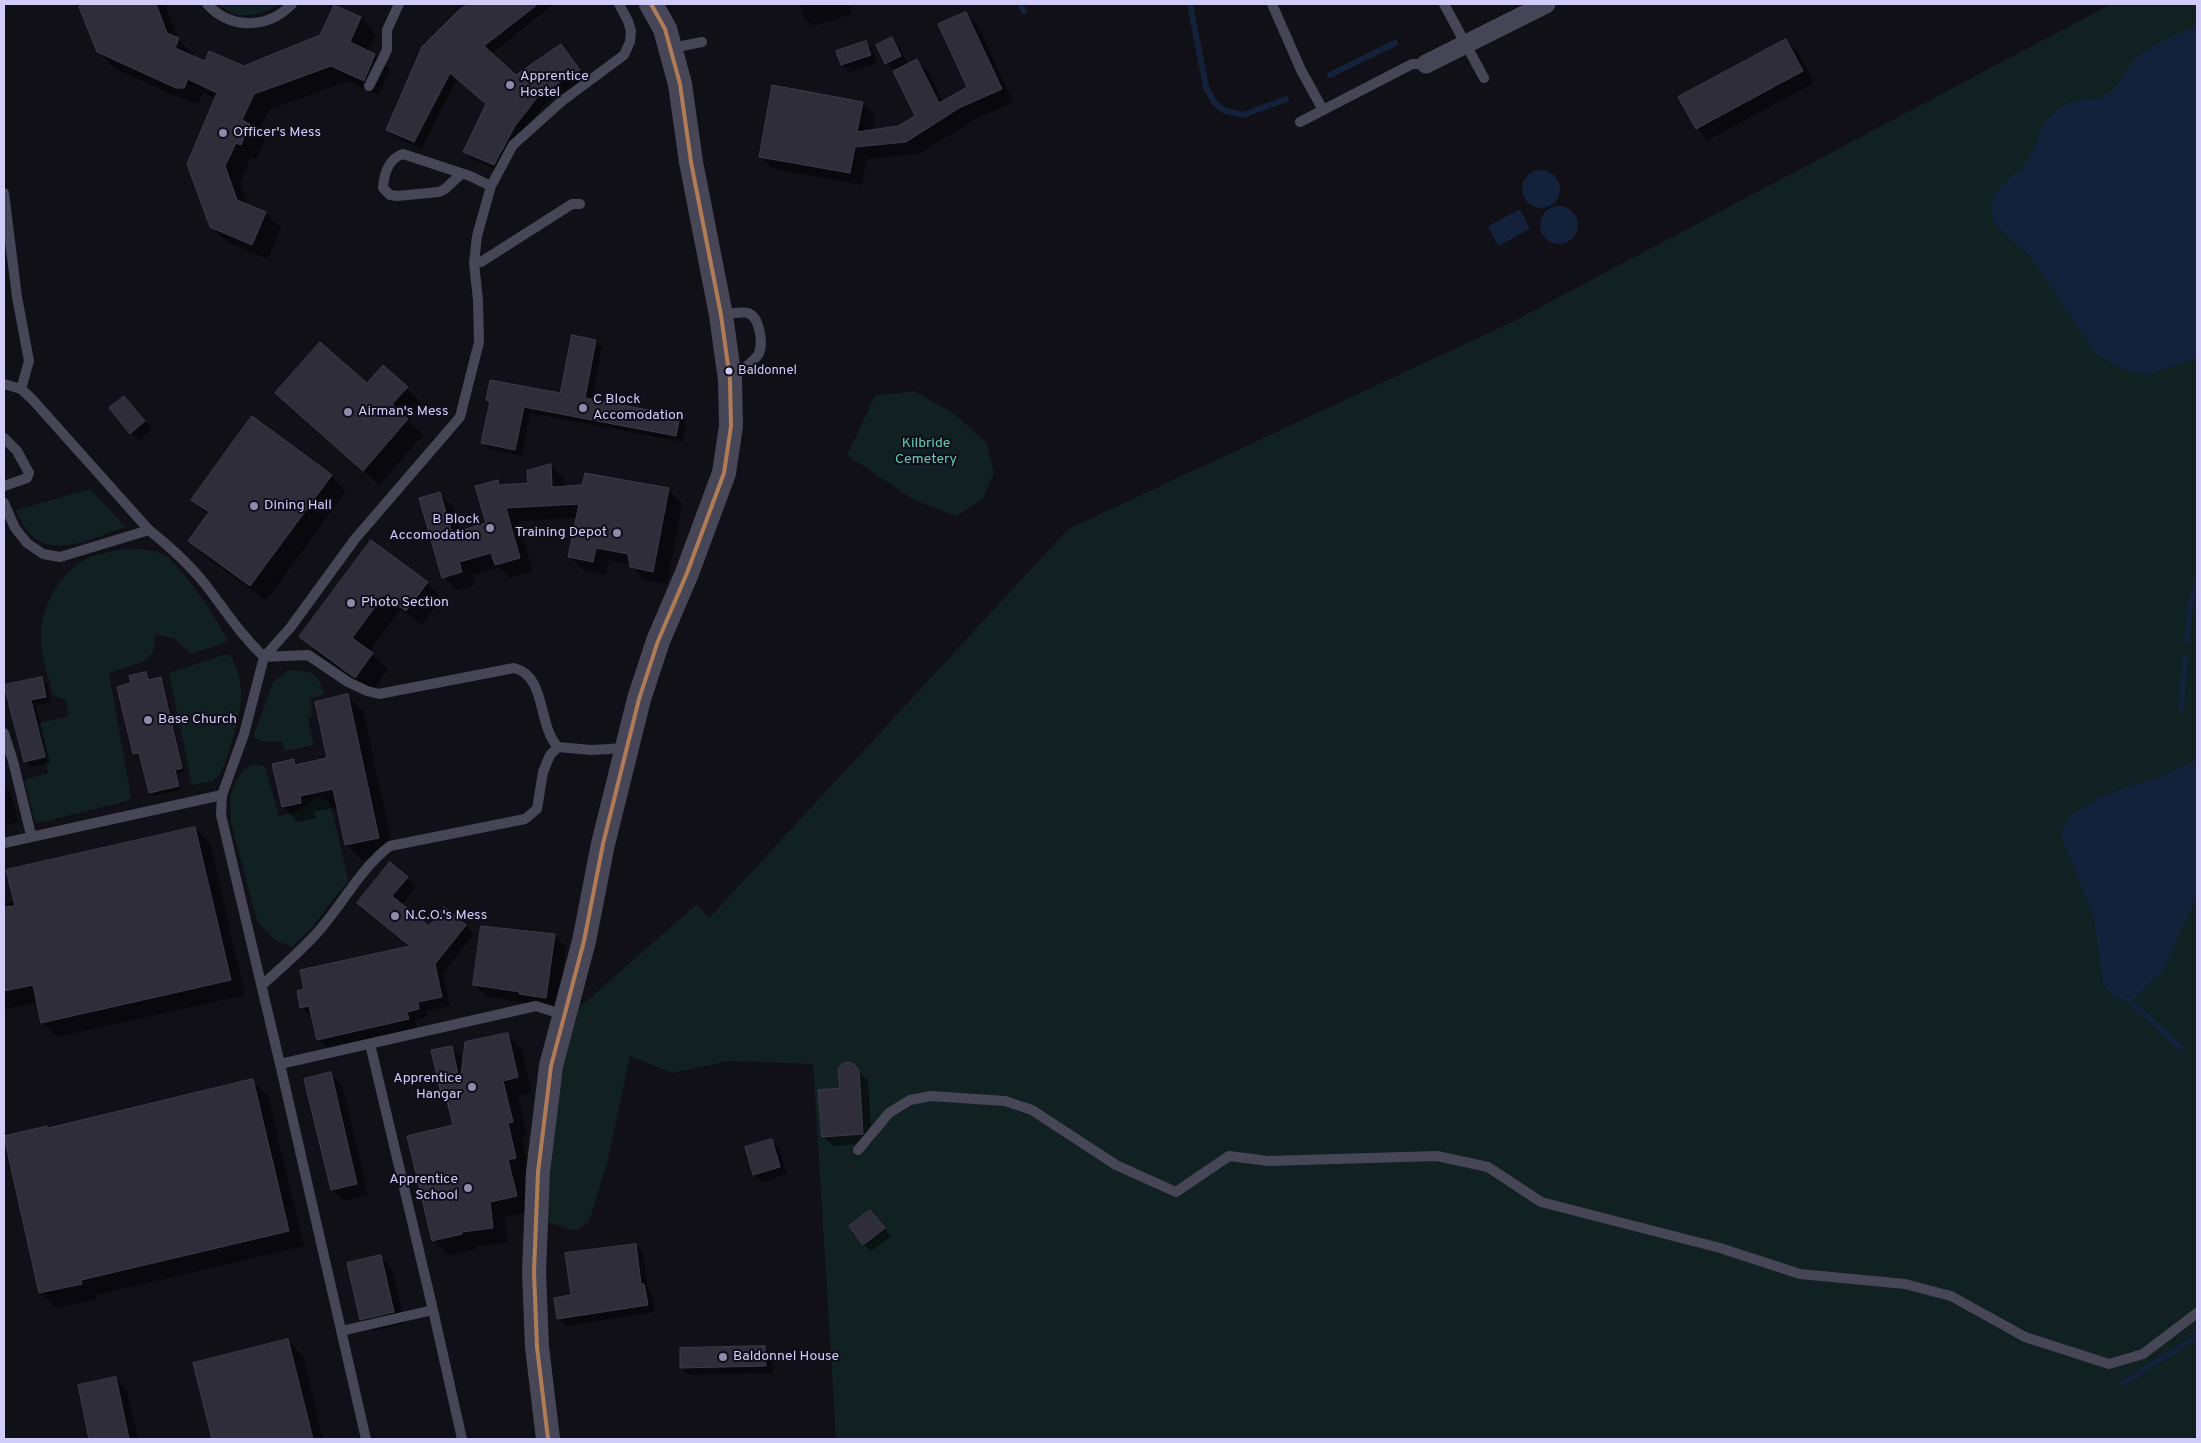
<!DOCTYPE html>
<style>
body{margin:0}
#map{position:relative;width:2201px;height:1443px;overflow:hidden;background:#111017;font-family:Overpass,sans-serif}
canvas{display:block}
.frame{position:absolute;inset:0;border:5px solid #d2ccf8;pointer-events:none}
</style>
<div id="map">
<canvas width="2201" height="1443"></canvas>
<div class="frame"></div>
</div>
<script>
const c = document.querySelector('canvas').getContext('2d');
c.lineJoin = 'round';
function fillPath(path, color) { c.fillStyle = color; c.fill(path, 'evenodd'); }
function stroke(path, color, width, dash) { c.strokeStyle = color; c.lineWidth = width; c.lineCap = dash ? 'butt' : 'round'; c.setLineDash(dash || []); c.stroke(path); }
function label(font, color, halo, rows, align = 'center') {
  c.font = font + ' Overpass,sans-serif'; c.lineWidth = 4; c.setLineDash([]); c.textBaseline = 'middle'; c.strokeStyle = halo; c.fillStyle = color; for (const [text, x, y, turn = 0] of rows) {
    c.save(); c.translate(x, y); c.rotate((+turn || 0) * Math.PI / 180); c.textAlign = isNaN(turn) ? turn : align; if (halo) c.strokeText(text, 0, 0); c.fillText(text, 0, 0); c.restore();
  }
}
const green = new Path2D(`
 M218 4H280C261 17 236 21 218 4Z
 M2111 4H2197V1439H836L813 1064 729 1061 672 1073 630 1056 607 1164 589 1222 575 1231 547 1222 557 1077 574 1012 697 904 709 918 1068 529 1512 322Z
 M914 391 953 413 987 443 994 473 983 499 956 516 914 500 847 455 875 396Z
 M90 489 126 527C83 541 38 568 16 510Z
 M123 549C136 549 153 549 165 555 176 560 227 630 227 642L191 654 175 639 156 634 153 652 145 661 109 673 131 797 127 801 38 823 35 822 25 782 27 779 48 773 38 724 68 716 66 700 53 696C49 677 40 655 41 635 41 605 61 570 90 557 100 553 112 552 123 549Z
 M223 655H230C248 685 241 712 231 744 227 755 225 766 219 776L213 781 192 785 169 673Z
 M288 670C312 673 316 668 324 694L310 699 313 716 308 718 314 745 285 751 281 741 264 742 253 737 273 682Z
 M255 764 265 767 279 816C285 814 293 813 299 810 309 805 310 792 327 800L331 807 347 874 348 881 309 931 292 947 274 940 257 921 231 823 230 798 235 782 245 768Z`);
const water = new Path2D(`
 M2197 25V359L2146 375 2128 372 2096 354 2030 256 1997 227 1992 217V203L1994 195 2001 186 2023 167 2036 145 2040 130 2052 114 2069 102 2099 98 2110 92 2124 76 2132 61 2151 47Z
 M1522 189a19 19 0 1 1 38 0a19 19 0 1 1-38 0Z
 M1540 225a19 19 0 1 1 38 0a19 19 0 1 1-38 0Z
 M1520 209 1530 229 1498 246 1488 226Z
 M2197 760V894L2164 970 2135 998 2115 999 2103 984 2094 919 2062 838V828L2071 815 2099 797 2168 773Z`);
const shadow = new Path2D(`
 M92 4H165L178 39 194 55 193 57 205 63 244 68 321 36 335 6 361 18 376 34 368 51 375 55 390 70 379 95 347 81 269 110 258 133 265 140 256 159 251 157 240 183 248 206 265 213 281 228 268 259 227 242 211 226 216 99 203 93 199 103H192L114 68 98 52 81 8Z
 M472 4H549L551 6 491 54 516 76 560 46 586 78 546 103 522 133 502 172 472 159 464 151 488 105 457 79 421 149 395 137 388 130 460 11Z
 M807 4H849L852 14 813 26 805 19 801 6Z
 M965 13 978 26 1013 102 972 121 919 154 867 159 862 185 773 169 760 156 862 103 875 115 872 131 898 127 917 117 894 71 886 63 892 39 899 46 908 65 916 60 929 73 943 102 968 87Z
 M1786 41 1798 52 1814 83 1708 140 1697 128Z
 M866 43 873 50 877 63 849 72 842 64Z
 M596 341 602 348 592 400 679 417 686 423 683 442 530 413 522 456 489 449 482 443 491 403 487 400 561 395Z
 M367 385 407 388 422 403 408 420 423 435 379 485 277 393Z
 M131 405 152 429 139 440 131 433Z
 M551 466 564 479V487H583L586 474 669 490 682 503 667 584 644 580 631 565 609 560 606 575 583 570 570 557 577 518 518 521 533 571 510 578 499 567 472 575 475 585 457 590 444 577 439 493 453 507 460 532 487 524 497 481 502 486 529 484Z
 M331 476 346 491 266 601 205 556 189 541 208 515 193 500Z
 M371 542 427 583 442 598 422 625 400 609 369 652 388 669 371 692 316 652 301 637Z
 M145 674 150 681 161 678 164 682 184 771 178 773 181 790 153 796 150 792 141 756 137 757 134 754 132 684Z
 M41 679 47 684 51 702 36 706 50 763 31 767 26 762 13 708Z
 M347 696 363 711 394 853 362 860 346 845 338 807 314 812 316 818 298 822 283 807 294 760 298 765 329 759Z
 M4 788 11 794 18 822 4 826Z
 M195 828 210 843 245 995 57 1037 42 1022 38 1002 6 1009 4 1006V904L15 901Z
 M407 878 416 887 401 905 429 928 465 926 474 934 443 973 450 1006 426 1011 427 1017 415 1020 417 1028 327 1048 318 1039 313 1016H310L302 1007 411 947 358 903Z
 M554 935 566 947 558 1009 486 996 475 985Z
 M507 1034 522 1050 532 1092 518 1096 527 1137 522 1138 530 1173 523 1175 532 1211 504 1217 508 1243 476 1246 477 1249 449 1255 433 1240 454 1126 448 1099 442 1093 451 1047 464 1060Z
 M855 1066 868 1082 872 1143 833 1146 823 1136 842 1089Z
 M330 1074 342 1085 368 1195 344 1201 332 1190Z
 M253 1081 268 1096 304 1246 96 1295 97 1299 56 1308 40 1292 47 1127 48 1129Z
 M771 1140 779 1148 787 1174 762 1182 754 1174Z
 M870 1211 891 1236 871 1251 864 1244Z
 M636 1245 643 1252 647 1288 651 1292 655 1312 566 1326 559 1318 572 1296Z
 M380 1256 392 1268 405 1323 373 1331 361 1319Z
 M288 1341 303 1356 323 1439H213L195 1364Z
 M765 1347 772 1354 773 1373 689 1375 681 1368Z
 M116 1378 127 1390 138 1439H90L79 1386Z`);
const stream = new Path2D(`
 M1020 4 1024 11
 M1190 4 1206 87 1214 102 1223 110 1243 115 1286 99
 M1330 75 1395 43
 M2187 642 2190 606 2197 583
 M2181 708 2185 658
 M2127 998 2181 1048
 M2124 1383 2197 1336`);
const building = new Path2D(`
 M88 4H156L167 33 179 38 175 48 205 61 209 51 244 66 320 35 334 5 361 17 350 42 375 54 364 81 331 66 254 94 242 120 250 124 241 145 236 143 225 166 237 200 266 212 252 245 210 227 187 164 217 93 188 79 184 88H176L97 52 79 7Z
 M469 4H538L484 46 516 75 561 44 580 70 539 95 515 126 494 165 463 152 486 104 450 73 414 142 386 130 422 47 459 10Z
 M966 12 1002 89 959 108 906 142 855 147 850 173 759 157 772 85 863 102 857 132 898 126 915 116 893 71 917 59 939 103 967 87 938 24Z
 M892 37 901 56 885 64 876 45Z
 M1786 39 1803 71 1696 129 1678 97Z
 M866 41 871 55 841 65 836 51Z
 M572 335 596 340 585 398 680 416 676 436 524 407 515 450 481 443 490 401 486 400 490 380 560 393Z
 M320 342 367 383 383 365 408 387 392 404 408 419 363 471 275 393Z
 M124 396 145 421 130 434 109 408Z
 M252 416 332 475 250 586 188 541 209 512 191 500Z
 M551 464 552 487 582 485 585 473 669 488 653 572 630 567 628 554 596 548 593 562 568 557 579 504 506 508 520 558 495 565 491 553 459 562 462 572 442 578 419 498 440 492 452 533 486 523 475 486 498 480 499 485 528 483 527 471Z
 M371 540 428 582 406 611 384 595 352 638 373 653 355 678 299 637Z
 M146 672 148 680 161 677 182 768 175 770 179 786 149 793 139 753 133 754 117 687 131 683 129 676Z
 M42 677 46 697 31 700 45 757 24 762 4 685Z
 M348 694 379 838 345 845 333 789 300 796 301 803 282 807 272 764 294 759 295 765 327 758 315 702Z
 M195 827 231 980 41 1023 33 985 4 991V907L15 906 6 870Z
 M390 862 408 877 392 896 429 926 444 907 466 925 435 964 442 997 418 1002 419 1009 407 1012 409 1019 317 1040 309 1006 300 1008 297 991 304 989 300 970 410 946 357 903Z
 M481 926 555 934 546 998 519 994 520 992 473 985Z
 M508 1033 518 1077 503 1081 513 1122 508 1123 516 1158 508 1160 517 1196 490 1202 493 1228 462 1232V1234L432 1241 407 1136 453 1125 445 1093 441 1094 431 1050 452 1046 460 1084 465 1042Z
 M849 1062 855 1065 859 1071 863 1134 822 1137 818 1090 840 1088 838 1069 842 1064Z
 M331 1072 357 1184 331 1190 304 1079Z
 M253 1079 289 1231 81 1280 82 1284 39 1293 4 1136 47 1126V1128Z
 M772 1139 780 1167 753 1175 745 1147Z
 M870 1210 885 1228 863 1245 849 1226Z
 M636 1244 641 1284H644L648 1305 557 1319 554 1298 571 1295 565 1253Z
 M381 1255 394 1312 360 1320 347 1263Z
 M288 1339 313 1439H212L193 1363Z
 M765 1346 766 1366 680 1368V1348Z
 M116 1377 129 1439H89L78 1385Z`);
const service = new Path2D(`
 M207 4C231 30 268 29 292 4
 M1272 4 1301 70 1323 110
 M1444 4 1484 78
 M672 48 702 42
 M369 86 387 50V30L399 4
 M1300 122 1412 64H1426
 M461 174 445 189 439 192 397 196 390 195 383 188C384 174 389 158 403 154L470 176 491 186
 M4 193 17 297 29 361 21 389
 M474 263 481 262 572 204H580
 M721 315C728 314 741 311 748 313 760 317 764 346 758 355 751 364 740 371 732 378
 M4 384 21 389 32 399 149 530C169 546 189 564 205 584 225 610 240 634 264 657L308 655 348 682 367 691 379 694 514 668C547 676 537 725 558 747L591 750 626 748
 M4 438 17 451 29 473 27 478 4 486
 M4 503 15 528 27 543 43 554 60 557 149 530
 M4 733 13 761 31 835
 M4 843 222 795
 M262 985C283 966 305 948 323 926 345 900 362 867 390 846L525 819 537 809 543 772 550 755 558 747
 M564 1015 536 1006 280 1064 221 815 222 795 244 734 264 657 290 628 355 539 460 417 479 342 478 300 474 263 477 236 491 186 513 145 562 101 624 55 630 42 631 31 628 21 619 4
 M280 1064 366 1439
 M858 1150 889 1113 910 1100 931 1096 1005 1101 1032 1110 1116 1165 1176 1192 1229 1156 1268 1161 1437 1156 1488 1167 1541 1202 1720 1248 1800 1274 1905 1284 1951 1296 2025 1337 2109 1364 2143 1354 2197 1313
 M433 1310 462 1439
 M341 1331 433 1310 370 1044`);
const minor = new Path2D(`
 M1426 64 1546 4`);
const tertiary = new Path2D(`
 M548 1439 537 1347 534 1272 538 1172 551 1066 584 941 603 844 639 699 658 641 687 573 724 473 731 426 730 380 721 315 691 162 680 84 665 29 651 4`);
const bus1 = new Path2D(`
 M548 1439 537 1347 534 1272 538 1172 551 1066 584 941 603 844 639 699 658 641 687 573 724 473 731 426 730 380 721 315 691 162 680 84 665 29 651 4`);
const markers = [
 [510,85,5,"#8e8aa9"],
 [223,133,5,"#8e8aa9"],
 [729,371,4.5,"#d2ccf8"],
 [583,408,5,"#8e8aa9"],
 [348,412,5,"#8e8aa9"],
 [254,506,5,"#8e8aa9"],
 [490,528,5,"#8e8aa9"],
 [617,533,5,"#8e8aa9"],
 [351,603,5,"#8e8aa9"],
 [148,720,5,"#8e8aa9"],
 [395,916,5,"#8e8aa9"],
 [472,1087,5,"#8e8aa9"],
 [468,1188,5,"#8e8aa9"],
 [723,1357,5,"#8e8aa9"]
];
const busNames = [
 ["Baldonnel",738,371]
];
const poiNames = [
 ["Apprentice",520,77],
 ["Hostel",520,93],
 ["Officer's Mess",233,133],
 ["C Block",593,400],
 ["Accomodation",593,416],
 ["Airman's Mess",358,412],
 ["Dining Hall",264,506],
 ["B Block",480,520,"right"],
 ["Accomodation",480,536,"right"],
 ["Training Depot",607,533,"right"],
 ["Photo Section",361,603],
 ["Base Church",158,720],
 ["N.C.O.'s Mess",405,916],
 ["Apprentice",462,1079,"right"],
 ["Hangar",462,1095,"right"],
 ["Apprentice",458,1180,"right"],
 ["School",458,1196,"right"],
 ["Baldonnel House",733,1357]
];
const parkNames = [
 ["Kilbride",926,444],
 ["Cemetery",926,460]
];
fillPath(green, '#112021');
fillPath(water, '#13213a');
fillPath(shadow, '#0007');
stroke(stream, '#13213a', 6);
fillPath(building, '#2f2d39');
stroke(building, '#3e3a4a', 1);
stroke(service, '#474657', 10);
stroke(minor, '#474657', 19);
stroke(tertiary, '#474657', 24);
stroke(bus1, '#b07c57', 4);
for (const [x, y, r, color] of markers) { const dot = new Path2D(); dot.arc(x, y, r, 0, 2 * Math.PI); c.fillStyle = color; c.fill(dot); stroke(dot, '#0f0d1a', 2); }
label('13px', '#d2ccf8', '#0f0d1a', busNames, 'left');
label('14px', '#d2ccf8', '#0f0d1a', poiNames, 'left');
label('14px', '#63cdb6', '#0f0d1a', parkNames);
</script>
